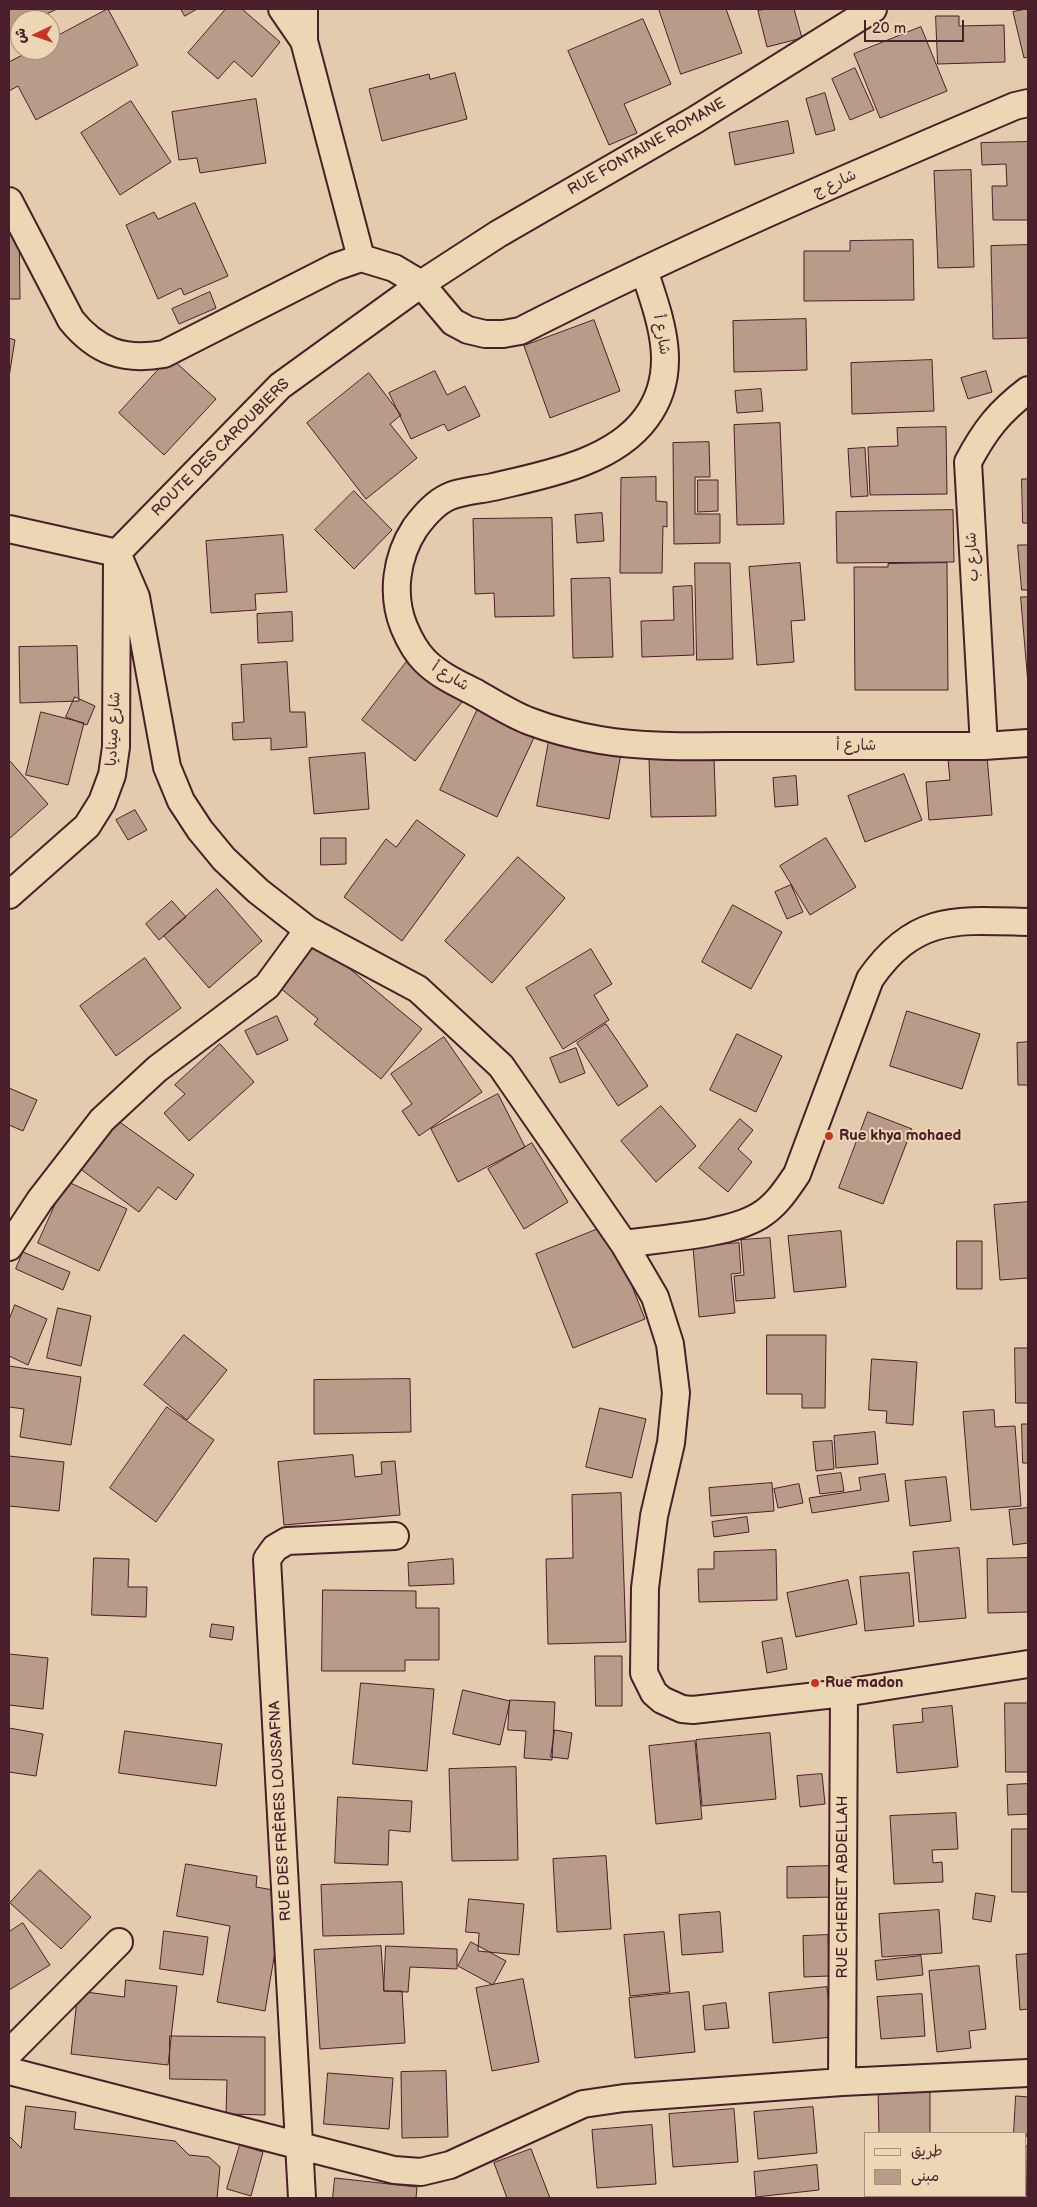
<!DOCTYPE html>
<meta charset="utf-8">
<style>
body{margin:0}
#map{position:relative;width:1037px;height:2207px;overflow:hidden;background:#e2ccad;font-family:"Balsamiq Sans","Playpen Sans Arabic",sans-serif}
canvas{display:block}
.frame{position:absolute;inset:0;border:10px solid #4a1f2b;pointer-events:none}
.legend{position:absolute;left:864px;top:2132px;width:162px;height:65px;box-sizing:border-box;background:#ecd7b5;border:1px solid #ab8d7e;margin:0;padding:6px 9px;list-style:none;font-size:15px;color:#4a1f2b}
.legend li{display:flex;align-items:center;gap:10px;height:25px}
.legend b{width:25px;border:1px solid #ab8d7e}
.north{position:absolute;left:10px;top:10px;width:50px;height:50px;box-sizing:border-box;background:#ecd7b5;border:1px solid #ab8d7e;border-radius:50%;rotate:267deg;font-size:14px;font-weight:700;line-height:20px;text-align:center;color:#4a1f2b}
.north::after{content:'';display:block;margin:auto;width:18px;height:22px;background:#c8321e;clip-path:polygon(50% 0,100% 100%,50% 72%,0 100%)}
.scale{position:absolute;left:864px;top:20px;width:100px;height:22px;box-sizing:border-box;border:2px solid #4a1f2b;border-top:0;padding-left:6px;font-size:15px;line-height:18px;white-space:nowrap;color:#4a1f2b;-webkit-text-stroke:4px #ecd7b5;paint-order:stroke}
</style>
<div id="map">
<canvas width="1037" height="2207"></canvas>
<div class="frame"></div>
<ul class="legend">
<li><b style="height:6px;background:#ecd7b5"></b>طريق</li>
<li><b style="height:14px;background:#b89b88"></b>مبنى</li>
</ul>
<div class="north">ش</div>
<div class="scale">20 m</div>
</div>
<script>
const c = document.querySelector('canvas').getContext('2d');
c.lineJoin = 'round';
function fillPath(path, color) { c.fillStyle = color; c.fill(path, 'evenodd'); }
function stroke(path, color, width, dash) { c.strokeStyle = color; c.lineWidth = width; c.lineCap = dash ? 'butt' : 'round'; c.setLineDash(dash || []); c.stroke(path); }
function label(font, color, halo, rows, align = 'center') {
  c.font = font + ' "Balsamiq Sans","Playpen Sans Arabic",sans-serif'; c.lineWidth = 4; c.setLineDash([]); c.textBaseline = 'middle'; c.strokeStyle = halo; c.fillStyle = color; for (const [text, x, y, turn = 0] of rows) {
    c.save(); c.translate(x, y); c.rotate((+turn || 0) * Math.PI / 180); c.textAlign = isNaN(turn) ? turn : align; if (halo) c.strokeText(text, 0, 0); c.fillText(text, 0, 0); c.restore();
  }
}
const building = new Path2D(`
 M9 9H57L34 20H20V27L9 32Z
 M108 9 138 65 36 120 18 86 9 91V62L32 50H50V40Z
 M181 9H197L185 16Z
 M226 9H242L280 42 252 77 234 61 218 79 188 53Z
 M659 9H726L742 53 681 74Z
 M766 9H794L802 38 767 47 758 11Z
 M1028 9V57L1024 58 1013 12Z
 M936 16H959V26L1004 25 1005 62 938 64Z
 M643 19 671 84 624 104 637 133 609 145 568 51Z
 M921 27 947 91 880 118 854 54Z
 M855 68 874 110 850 120 832 79Z
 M455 73 467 119 382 141 369 89 429 74 430 79Z
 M825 93 835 130 816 135 806 99Z
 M256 99 266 163 200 173 197 158 179 160 172 112Z
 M131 101 171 162 120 195 81 133Z
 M788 121 794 153 735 165 729 133Z
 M1028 142V220H993L992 186H1007L1006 164 982 165 981 143Z
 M971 170 974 267 938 268 934 171Z
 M195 203 228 276 184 295 181 288 158 299 126 225 154 212 158 219Z
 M9 218H19L20 299H9Z
 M913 240 914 300 804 301V251H850V241Z
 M1028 245V338L993 339 991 246Z
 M210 292 216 308 179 324 172 309Z
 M806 319 807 370 734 372 733 321Z
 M594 320 620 391 550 418 524 346Z
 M9 338 15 340 9 377Z
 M170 357 216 399 164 455 119 413Z
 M932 360 934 411 852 414 851 363Z
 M435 371 447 395 465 386 480 416 448 431 444 424 411 439 389 393Z
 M986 371 992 392 968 399 961 378Z
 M369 373 401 415 390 424 417 458 366 499 307 423Z
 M761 389 763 411 737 413 735 391Z
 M780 423 784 524 737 525 734 425Z
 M946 427 947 494 870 495 868 447 898 446 897 428Z
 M709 442 710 477H695V514H720V543L674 544 673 443Z
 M865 448 868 496 851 497 848 449Z
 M656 477V501L667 502V527L663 526 662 573H620L621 478Z
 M1022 479H1028V523H1023Z
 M698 480H718V511L698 512Z
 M354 491 392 530 354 569 315 530Z
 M953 510 954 562 837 563 836 512Z
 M602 513 604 541 577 543 575 515Z
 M552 518 554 616 495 617 494 593 475 594 473 519Z
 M283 535 287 592 255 594 256 610 211 613 206 541Z
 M1018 545H1028V590H1022Z
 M695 563H730L733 659 697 660Z
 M800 563 805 620 791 621 794 662 757 665 749 567Z
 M947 563 948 690H855L854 567H888V564Z
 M610 578 613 657 573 658 571 579Z
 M692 586 694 655 642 657 641 621 674 620 673 587Z
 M1021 597H1028V683Z
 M292 612 293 641 258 643 257 614Z
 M77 646 79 701 20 703 19 647Z
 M408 660 462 702 415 761 362 720Z
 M287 662 290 712H305L307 747 271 750V738L233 740 232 723 244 722 241 665Z
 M75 697 95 706 87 725 66 717Z
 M481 702 538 729 497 817 440 790Z
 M41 712 84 723 68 785 26 775Z
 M553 719 625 732 609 819 537 806Z
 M365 753 369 809 314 814 309 758Z
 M987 756 992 815 929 820 926 782 950 780 948 760Z
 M714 758 716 816 651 817 649 759Z
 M9 760 48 804 9 839Z
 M904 774 922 820 865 842 848 796Z
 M796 776 798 805 775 807 773 778Z
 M135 810 147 830 128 840 116 820Z
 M417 820 465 855 402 941 344 897 386 839 396 847Z
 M321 838H346V864L321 865Z
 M826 838 856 887 810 915 780 866Z
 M518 857 565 898 492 983 445 941Z
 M791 885 803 912 787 919 775 892Z
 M217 889 262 941 209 988 164 936Z
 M172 901 186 917 159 940 146 924Z
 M733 905 782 932 751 989 702 962Z
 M319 938 352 966 350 969 422 1029 381 1079 314 1024 318 1019 279 987Z
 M591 949 612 984 594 995 609 1020 563 1049 526 988Z
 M145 958 181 1008 116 1056 80 1006Z
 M907 1011 980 1034 962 1089 890 1066Z
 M277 1016 288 1040 257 1055 245 1031Z
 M606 1024 648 1086 618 1106 577 1043Z
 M737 1034 782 1056 756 1112 710 1090Z
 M444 1037 482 1092 419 1136 402 1111 412 1104 391 1074Z
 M1028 1042V1085H1018L1017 1043Z
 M220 1044 254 1082 189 1141 164 1113 185 1094 175 1085Z
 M576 1048 585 1073 560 1083 550 1058Z
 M9 1088 37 1100 23 1131 9 1125Z
 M498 1094 525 1147 458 1182 431 1129Z
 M661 1106 696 1146 656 1182 621 1141Z
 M868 1112 912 1129 883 1204 839 1188Z
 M114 1118 194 1175 176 1200 158 1187 139 1212 79 1168Z
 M740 1119 753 1130 738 1149 752 1162 728 1192 699 1168Z
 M532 1143 568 1202 524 1229 488 1169Z
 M66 1181 127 1209 99 1271 38 1243Z
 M1028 1202V1278L1000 1280 994 1205Z
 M608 1225 645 1319 573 1348 536 1254Z
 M841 1231 846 1287 794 1292 788 1236Z
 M770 1238 775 1298 736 1301 734 1276 744 1275 741 1240Z
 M957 1241H982V1289H957Z
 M739 1243 741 1273 731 1274 735 1313 699 1317 693 1247Z
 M23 1252 70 1272 63 1290 16 1269Z
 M15 1305 47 1319 28 1365 9 1356V1320Z
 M58 1308 91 1316 81 1366 47 1358Z
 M184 1335 227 1370 187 1420 144 1385Z
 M767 1335H826L825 1408H802V1394H767Z
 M1015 1348H1028V1403H1016Z
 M872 1359 917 1362 913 1425 886 1423 887 1411 869 1410Z
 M9 1366 81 1377 71 1445 20 1437 24 1409 9 1407Z
 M410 1379 411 1432 314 1434V1380Z
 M167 1407 214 1440 156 1522 110 1488Z
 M600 1408 646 1419 632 1478 586 1467Z
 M994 1410 995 1427 1015 1426 1021 1506 971 1510 963 1412Z
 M1022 1424H1028V1463H1023Z
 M875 1432 878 1464 836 1468 834 1436Z
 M832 1441 834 1469 816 1471 813 1442Z
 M353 1455 355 1477 382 1474 381 1462 395 1461 400 1515 284 1525 278 1462Z
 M9 1456 64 1462 59 1511 9 1506Z
 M841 1473 844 1491 820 1494 817 1476Z
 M885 1474 889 1501 812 1513 809 1498 861 1490 859 1478Z
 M946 1477 951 1521 910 1526 905 1481Z
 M772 1483 774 1511 711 1516 709 1488Z
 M799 1484 803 1503 778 1508 774 1489Z
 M621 1493 626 1642 548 1644 546 1559 573 1558 572 1495Z
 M1028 1508V1543L1013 1545 1009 1510Z
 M747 1517 749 1532 714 1537 712 1522Z
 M959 1548 966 1618 919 1622 913 1552Z
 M776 1550 777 1600 699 1602 698 1569H714V1552Z
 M94 1558 129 1559 128 1587H147L146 1617 92 1615Z
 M1028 1558V1612L988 1613 987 1559Z
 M453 1559 454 1584 409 1586 408 1563Z
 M909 1573 914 1626 865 1631 860 1577Z
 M848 1580 857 1624 796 1637 787 1593Z
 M323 1590 416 1591V1608H439V1660H405V1671H322Z
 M212 1624 234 1627 232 1640 210 1637Z
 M782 1638 787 1669 767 1673 762 1642Z
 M9 1654 48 1658 43 1709 9 1705Z
 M595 1656H622V1706H596Z
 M361 1683 434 1689 427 1771 353 1764Z
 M463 1690 510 1701 500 1745 453 1734Z
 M510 1700 555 1702 552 1760 524 1758 526 1731 508 1730Z
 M1005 1703H1028V1772H1006Z
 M952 1706 958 1767 897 1773 893 1725 923 1722 922 1709Z
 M9 1728 43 1734 36 1776 9 1772Z
 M555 1730 572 1733 568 1759 551 1757Z
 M125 1731 222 1744 216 1786 119 1773Z
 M770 1733 776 1799 702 1806 696 1740Z
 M695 1741 702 1819 656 1824 649 1746Z
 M516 1767 518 1860 452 1861 449 1769Z
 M822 1774 825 1804 800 1807 797 1776Z
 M1028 1784V1814L1008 1815 1007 1785Z
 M338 1797 412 1801 410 1832 389 1830 388 1865 335 1863Z
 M956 1813 958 1849 932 1850 933 1863 942 1862 943 1882 894 1884 890 1816Z
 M1012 1829H1028V1892H1012Z
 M606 1856 611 1929 557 1932 553 1859Z
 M186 1864 257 1876 256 1887 285 1892 265 2011 217 2002 230 1926 177 1916Z
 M833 1866 834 1897 787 1898V1867Z
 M40 1870 91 1917 61 1949 10 1903Z
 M402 1882 404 1934 323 1936 321 1885Z
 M976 1893 995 1896 991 1922 973 1919Z
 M469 1899 524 1904 519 1955 478 1951 479 1933 466 1932Z
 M939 1910 942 1953 882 1957 879 1914Z
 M720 1912 723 1952 682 1955 679 1915Z
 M23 1923 50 1965 9 1990V1932Z
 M164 1931 208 1937 203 1975 160 1969Z
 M664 1932 670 1992 630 1996 624 1935Z
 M828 1935 829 1976 804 1977 803 1936Z
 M471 1942 506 1961 493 1985 458 1966Z
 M381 1946 384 1991H402L405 2043 320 2049 314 1950Z
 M386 1946 457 1949V1969L410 1967 408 1992 384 1991Z
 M1028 1954V2009L1020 2010 1016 1955Z
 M921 1956 923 1975 877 1980 875 1961Z
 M979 1966 986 2029 969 2031 971 2048 937 2052 929 1971Z
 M523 1979 539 2062 492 2071 476 1988Z
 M126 1980 177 1986 168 2065 71 2054 78 1991 124 1997Z
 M827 1987 832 2037 773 2043 769 1993Z
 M689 1992 695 2052 635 2058 629 1998Z
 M922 1994 925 2036 881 2039 877 1997Z
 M726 2003 729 2028 705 2030 703 2006Z
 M170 2036 265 2037V2115L226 2114 227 2080 170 2079Z
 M446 2071 448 2137 402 2138 401 2072Z
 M328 2073 393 2078 389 2129 324 2124Z
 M930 2089V2133H879L878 2090Z
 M1016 2096 1028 2097V2137L1026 2136V2133H1014Z
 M26 2106 76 2112 74 2129 175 2141 189 2155 209 2157 220 2167 217 2198H9V2136L21 2148Z
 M813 2107 817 2153 758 2159 754 2112Z
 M734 2109 738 2162 673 2167 669 2114Z
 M652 2125 656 2184 597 2188 592 2130Z
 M240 2145 263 2152 251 2196 227 2189Z
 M1026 2146H1028V2198H994L995 2196H1026Z
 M531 2149 550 2198H507L494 2163Z
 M817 2165 819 2190 756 2197 754 2172Z
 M335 2178 417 2187 416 2198H333Z
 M872 2196H932V2198H872Z`);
const minor = new Path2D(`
 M282 9 304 41
 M304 9V41L361 258
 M9 201 71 320C97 352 124 361 164 354L335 267 361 258 394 268 421 284 453 322 468 330 485 334H503L520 331C681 249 848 177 1015 106L1028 103
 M644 270C660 319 681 371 646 418 613 463 544 475 493 487 479 490 461 491 448 497 435 503 423 517 415 528 396 557 391 595 404 627 409 639 415 651 425 661 440 676 459 684 478 694 494 703 511 714 529 721 550 729 577 736 600 740 646 748 703 746 749 746 828 746 906 746 984 746L1028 743
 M9 529 117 553
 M117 553 136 597 167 767 181 801 200 830 224 859 258 891 308 930 418 989 501 1066 624 1244 655 1297 670 1344 676 1393 671 1443 654 1516 645 1588 644 1673 654 1693 662 1700 682 1709 693 1710 844 1693 1028 1664
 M117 553 280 386 421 284 498 234 695 120 873 9
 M984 746 968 462C985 430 999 412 1028 390
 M9 895 87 826 102 802 112 775 116 747 117 561
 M624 1244C663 1238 727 1235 759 1216 776 1206 786 1190 797 1174L870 979C915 914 957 920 1028 922
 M9 1247 40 1200 102 1120 157 1069 267 986 308 930
 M9 2053 119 1942
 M9 2071 394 2170 421 2172 450 2165 583 2104 624 2098 842 2082 1028 2073
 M842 2082 844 1693
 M302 2198 267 1559 275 1548 287 1541 395 1536`);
const markers = [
 [829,1136,5,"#c8321e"],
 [815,1683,5,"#c8321e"]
];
const streetNames = [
 ["RUE FONTAINE ROMANE",647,147,-30],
 ["شارع ج",835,184,-24],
 ["شارع أ",661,335,80],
 ["ROUTE DES CAROUBIERS",221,448,-45],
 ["شارع ب",973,557,-93],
 ["شارع أ",450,677,32],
 ["شارع ميناديا",114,729,-87],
 ["شارع أ",856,746],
 ["RUE DES FRÈRES LOUSSAFNA",281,1811,-93],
 ["RUE CHERIET ABDELLAH",843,1887,-90]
];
const poiNames = [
 ["Rue khya mohaed",839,1136],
 ["Rue madon",825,1683]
];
fillPath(building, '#b89b88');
stroke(building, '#4a1f2b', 1);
stroke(minor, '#4a1f2b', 30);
stroke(minor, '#ecd7b5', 26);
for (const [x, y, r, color] of markers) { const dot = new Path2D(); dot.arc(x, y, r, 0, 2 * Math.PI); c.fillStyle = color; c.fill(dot); stroke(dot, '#ecd7b5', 2); }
label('15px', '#4a1f2b', '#ecd7b5', streetNames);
label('bold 15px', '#4a1f2b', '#ecd7b5', poiNames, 'left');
</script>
